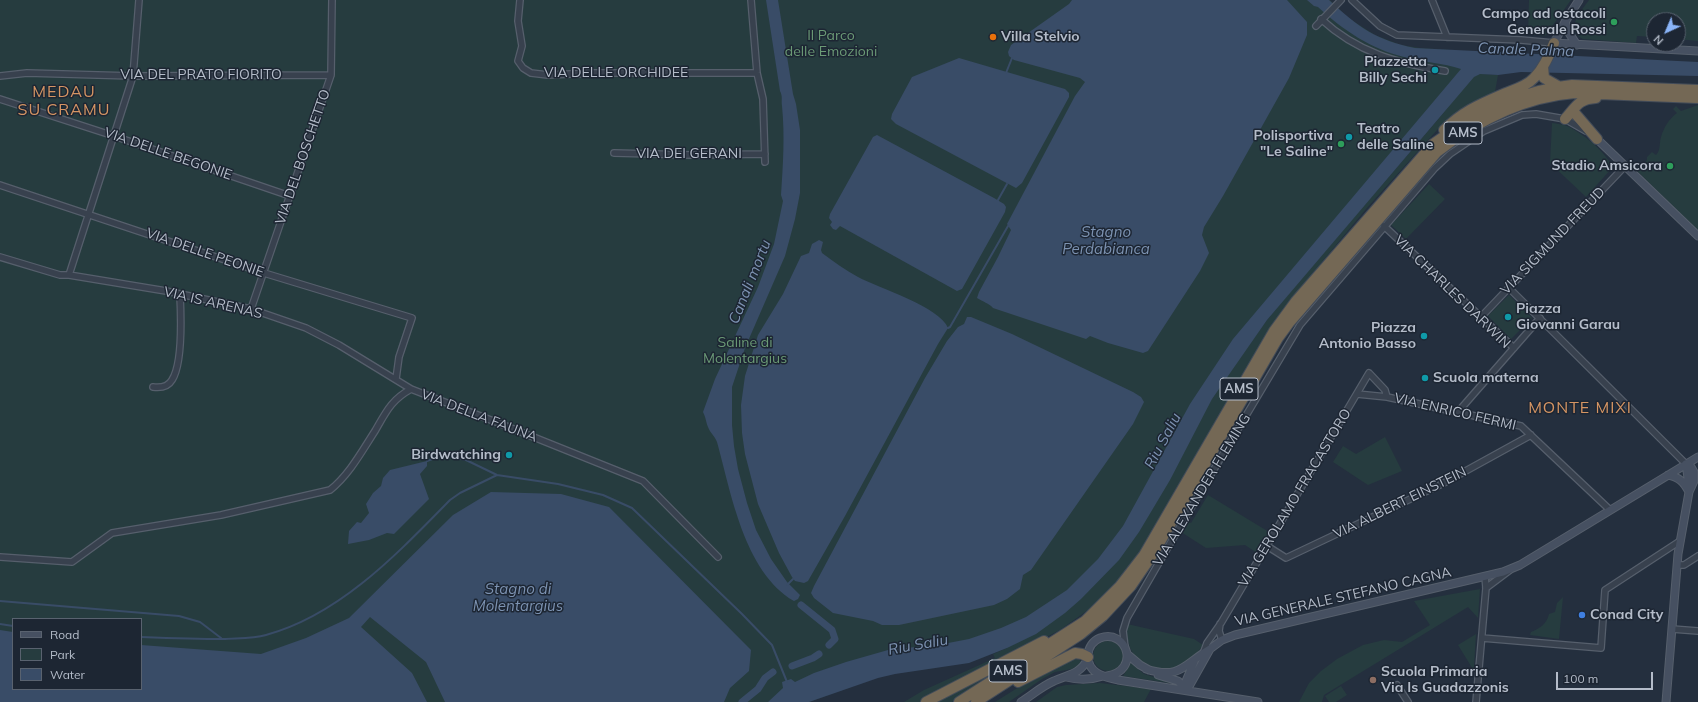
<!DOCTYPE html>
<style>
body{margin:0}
#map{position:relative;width:1698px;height:702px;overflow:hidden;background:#242f3e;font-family:Mulish,sans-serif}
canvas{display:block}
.legend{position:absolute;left:12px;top:618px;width:130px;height:72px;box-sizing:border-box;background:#1d2633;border:1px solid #59626f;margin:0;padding:5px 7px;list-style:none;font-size:12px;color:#b4bcc9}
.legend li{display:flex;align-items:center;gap:8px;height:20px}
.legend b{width:20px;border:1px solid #59626f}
.north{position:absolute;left:1646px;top:12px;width:40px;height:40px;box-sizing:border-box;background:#1d2633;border:1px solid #59626f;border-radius:50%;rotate:224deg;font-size:11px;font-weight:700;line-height:16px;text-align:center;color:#b4bcc9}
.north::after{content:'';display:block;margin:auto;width:14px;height:18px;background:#8ab4f8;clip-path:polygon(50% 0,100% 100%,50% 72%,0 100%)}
.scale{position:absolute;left:1556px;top:672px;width:97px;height:18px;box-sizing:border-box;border:2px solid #b4bcc9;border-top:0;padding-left:5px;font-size:12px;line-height:14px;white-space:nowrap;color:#b4bcc9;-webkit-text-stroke:3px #1d2633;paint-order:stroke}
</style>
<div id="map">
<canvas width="1698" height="702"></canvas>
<ul class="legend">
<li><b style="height:5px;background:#465061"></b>Road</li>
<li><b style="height:11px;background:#263c3f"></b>Park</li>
<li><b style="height:11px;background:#394c67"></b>Water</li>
</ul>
<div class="north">N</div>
<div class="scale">100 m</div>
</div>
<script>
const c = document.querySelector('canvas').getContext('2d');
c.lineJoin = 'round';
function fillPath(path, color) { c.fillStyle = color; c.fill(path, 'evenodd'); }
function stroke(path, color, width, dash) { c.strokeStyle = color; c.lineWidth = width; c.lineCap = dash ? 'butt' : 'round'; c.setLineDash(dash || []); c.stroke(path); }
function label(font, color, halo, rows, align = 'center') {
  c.font = font + ' Mulish,sans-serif'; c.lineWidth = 3; c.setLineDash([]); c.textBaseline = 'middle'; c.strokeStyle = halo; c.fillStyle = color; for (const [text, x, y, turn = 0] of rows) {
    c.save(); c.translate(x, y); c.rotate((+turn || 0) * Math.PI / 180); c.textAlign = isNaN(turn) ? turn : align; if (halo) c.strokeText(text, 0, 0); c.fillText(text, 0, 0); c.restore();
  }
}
const green = new Path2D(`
 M0 0H1330L1347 17 1375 35 1401 45 1420 48 1450 50 1483 74 1498 75 1495 92 1463 108 1447 119 1366 209 1288 303 1257 351 1134 563 1120 581 1095 605 1060 630 920 702H904L924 690 995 658 993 654 1007 648 890 673 809 702H0ZM1453 102 1294 287 1267 320 1242 354 1248 344 1292 286ZM13 619H141V689H13Z
 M1529 0H1571L1545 36 1528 34Z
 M1589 0H1698V41L1678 39V20H1654V37L1637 36 1636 43 1583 39C1564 30 1581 11 1589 0Z
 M1698 105V230L1637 171 1647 160V157L1652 152 1656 155C1661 150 1659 143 1661 137 1664 127 1669 119 1677 113L1673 109 1676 106 1681 111Z
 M1552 123C1557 124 1563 124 1567 126 1581 132 1609 154 1612 168L1586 197 1550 163Z
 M1429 184 1445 199 1406 239 1391 225Z
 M1509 295 1532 318 1511 339 1488 316Z
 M1385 437 1402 471 1368 485 1333 462 1343 446 1356 454Z
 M1208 495 1269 532 1257 553 1245 545 1206 548 1181 532 1188 521 1191 523Z
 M1480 589 1478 618 1468 607 1324 695 1322 702H1299L1309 683 1321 671 1337 659 1363 645 1384 640 1402 642 1430 625 1414 601Z
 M1563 597 1559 639 1530 635 1531 632C1539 629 1547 624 1549 614L1555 612 1557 603Z
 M1127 624 1194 639 1203 645C1199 650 1195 658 1189 662 1158 682 1123 662 1127 624Z
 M1476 634 1474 667V671L1458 645Z
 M1093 656a15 15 0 1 1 30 0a15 15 0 1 1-30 0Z
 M1077 658 1081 661V664L1072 669 1055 672 1042 679 1009 702H995L1030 680Z
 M1131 663 1144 674 1176 684 1123 676Z
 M1010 665 952 702H933Z
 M1100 683 1151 689 1144 702H1036L1057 687 1066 685Z
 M1341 686 1347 695 1336 702H1329L1325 696Z`);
const water = new Path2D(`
 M766 0H778L793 94 796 104 800 130V193L795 219 785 256 745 348 732 387V425L734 446 738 469 747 503 756 530 771 559 787 582 800 595 798 599 794 601C744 572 731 492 717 442 715 436 710 433 708 427 706 422 706 418 703 412L715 379 758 287 774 244 783 201 781 195C783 165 785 136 782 106 781 100 783 97 780 91Z
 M1072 0H1287L1307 22V35L1289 78 1223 196 1204 227 1202 235 1209 253 1200 271 1148 351 1143 353 1108 343 1090 336 1086 339 993 308C989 303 983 302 977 298L979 292 998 257 1011 230 1007 224 1075 96 1085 82 1080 78 1014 60 1009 56 1008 52 1011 45 1069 4Z
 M1307 0H1329C1358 27 1376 40 1415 48L1698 62V76L1521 72 1498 75 1480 74 1474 77 1267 320 1212 399 1170 480 1139 532 1119 560 1081 599 1065 613 1036 634 1007 648 969 663 895 674 878 678 809 702H768L783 688 782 682 791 679 795 682 814 673 846 662 888 650 943 644 969 639 1001 628 1026 617 1067 590 1098 559 1123 526 1190 404 1233 339 1461 69C1443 63 1423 62 1404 57 1371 49 1343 30 1318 7L1314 6Z
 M959 58 1065 89 1069 93V97L1022 183 1016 188 896 124 891 119 892 114 912 77Z
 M877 135 994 198 1004 204 1006 207 1005 212 962 289 957 291 840 226 836 230 833 229 830 225 832 222 829 218 830 214 873 137Z
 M819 240 823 242 821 250 822 253C834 262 845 270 858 277 879 288 940 307 948 328L938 344 845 516 808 581 804 583 795 581 792 577 779 553 758 504 745 454 742 433 741 405 745 376 758 335 783 294 801 256 809 253 812 244Z
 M967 317H971L1012 334 1133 392 1141 397 1144 402 1133 424 1031 570 1023 575 1020 589 1007 599 994 605 899 625H882L873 621 833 613 814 598 811 593 814 586 925 378 947 341 958 327 964 324Z
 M427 461V466L420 474 429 499 394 534 387 533 369 540 348 544 349 531 357 522 361 523 369 513 366 504 373 493 381 486 383 478 390 470Z
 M491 492 561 494 609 507 751 650 749 671 730 688 724 702H445L426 662 370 617 361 627 412 673 427 702H0V630L13 632V689H141V645L261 654 306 638 349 618 453 515Z`);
const stream = new Path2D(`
 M1006 73 1012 58
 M998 200 1007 184
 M948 328 950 327 1008 226
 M427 461 443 455 466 460 497 475 558 484 603 495 632 508 742 614 772 645 787 682
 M787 585 793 579
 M0 601 179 616 200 622 221 638
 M0 624 13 626
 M141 637C168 638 196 639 223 639 237 638 253 639 266 635 340 615 398 553 450 500L460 493 497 475`);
const canal = new Path2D(`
 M801 605 832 630 835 639 829 645
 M792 666 813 658 819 654
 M742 702 758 689 765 678 773 672`);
const street = new Path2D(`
 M520 0 518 21 522 46 518 61 523 68 531 73 548 75 594 73H757
 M751 0 757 73 763 99 765 162
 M1352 0 1380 26 1397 35 1521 40 1554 43
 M1432 0 1447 37
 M1321 19C1358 53 1397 63 1445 71
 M1316 26 1341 0
 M0 76 27 73 133 76 331 75
 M0 99 114 136 290 196
 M614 153 692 155 765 154
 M0 185 264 273 412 318 399 357 396 379
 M1384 226 1514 348
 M0 257 60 275H69L166 291 251 309 306 328 339 345 411 389
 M69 275 133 76 139 0
 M1509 288 1686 464
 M251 309 331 75 332 0
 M1481 317 1625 166
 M153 387C161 388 168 387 172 380 183 363 181 315 180 295
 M1357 394 1387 397 1521 426 1609 509
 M1457 413 1540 318
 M1267 546 1286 558 1442 484 1531 435
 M0 557 72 562 112 533 221 515 330 490C349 475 362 451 375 431 386 412 391 400 411 389L501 424 643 481 718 557
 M1677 565H1684L1698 556
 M1486 588 1510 570
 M1220 624 1219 631 1222 640
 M1672 629 1698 631
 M1482 638 1601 648 1605 590 1680 541
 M1125 647 1123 631 1127 618 1179 528 1300 325 1435 168 1450 154 1484 131 1522 115 1536 114 1565 119 1586 131
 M1203 654 1207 643 1221 623 1369 373 1385 390 1387 397
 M1397 685 1408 702
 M1476 702 1486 588 1485 577`);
const secondary = new Path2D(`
 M1579 0 1565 22 1554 43 1698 51
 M1565 22 1569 33 1577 45
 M1597 139 1698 236
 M1686 464 1688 478 1686 486
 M1668 475C1679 477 1684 482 1689 492
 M1127 654 1140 665 1149 670
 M1146 669C1181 680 1184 664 1210 649
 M1158 675 1178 681 1187 690
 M1107 676C1141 671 1127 628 1100 638 1085 644 1084 665 1097 673 1103 677 1111 678 1118 680L1258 702
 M1066 677C1078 680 1091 680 1103 676
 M1187 690 1210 649 1222 640 1235 635 1503 572 1520 565 1698 457
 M1187 690 1186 681 1194 662
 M1021 702C1032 695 1042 686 1054 681 1069 674 1079 675 1088 659
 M1666 702 1678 554 1689 492 1694 481V472L1691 467 1686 464`);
const highway = new Path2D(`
 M1543 66 1544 78 1558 86
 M1573 111 1597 139
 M1565 119C1576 107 1578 99 1596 98
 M1444 130C1462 112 1478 105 1501 95 1512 90 1526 87 1534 78 1544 68 1549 55 1554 43
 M1018 682 1075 653 1082 654 1088 657
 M926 702 1044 641
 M959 702 1085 621 1120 586 1144 555 1274 331 1296 301 1433 144C1474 114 1520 90 1572 85L1698 90
 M976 702 1081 634 1103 616 1131 586 1153 554 1278 338 1289 323 1437 152C1477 121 1523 97 1575 93L1698 98`);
const markers = [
 [1614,22,4,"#2e9e5b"],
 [993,37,4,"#e8710a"],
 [1435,70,4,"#0f9aa8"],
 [1349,137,4,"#0f9aa8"],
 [1341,144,4,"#2e9e5b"],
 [1670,166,4,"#2e9e5b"],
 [1508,317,4,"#0f9aa8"],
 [1424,336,4,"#0f9aa8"],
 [1425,378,4,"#0f9aa8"],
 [509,455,4,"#0f9aa8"],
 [1582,615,4,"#3f7fe0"],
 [1373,680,4,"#8d6e63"]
];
const shields = [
 [1463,133,38],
 [1239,389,38],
 [1008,671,38]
];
const shieldNames = [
 ["AMS",1463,133],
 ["AMS",1239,389],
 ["AMS",1008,671]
];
const poiNames = [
 ["Campo ad ostacoli",1606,14],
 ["Generale Rossi",1606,30],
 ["Villa Stelvio",1001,37,"left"],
 ["Piazzetta",1427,62],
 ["Billy Sechi",1427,78],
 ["Teatro",1357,129,"left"],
 ["delle Saline",1357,145,"left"],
 ["Polisportiva",1333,136],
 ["\"Le Saline\"",1333,152],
 ["Stadio Amsicora",1662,166],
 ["Piazza",1516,309,"left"],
 ["Giovanni Garau",1516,325,"left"],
 ["Piazza",1416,328],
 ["Antonio Basso",1416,344],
 ["Scuola materna",1433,378,"left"],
 ["Birdwatching",501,455],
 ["Conad City",1590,615,"left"],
 ["Scuola Primaria",1381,672,"left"],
 ["Via Is Guadazzonis",1381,688,"left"]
];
const parkNames = [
 ["Il Parco",831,36],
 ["delle Emozioni",831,52],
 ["Saline di",745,343],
 ["Molentargius",745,359]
];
const streetNames = [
 ["VIA DELLE ORCHIDEE",616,73],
 ["VIA DEL PRATO FIORITO",201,75],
 ["VIA DELLE BEGONIE",168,154,19],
 ["VIA DEI GERANI",689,154],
 ["VIA DEL BOSCHETTO",303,157,-71],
 ["VIA SIGMUND FREUD",1553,241,-46],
 ["VIA DELLE PEONIE",205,253,19],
 ["VIA CHARLES DARWIN",1452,292,44],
 ["VIA IS ARENAS",213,303,13],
 ["VIA ENRICO FERMI",1455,412,13],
 ["VIA DELLA FAUNA",479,416,21],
 ["VIA ALEXANDER FLEMING",1202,490,-59],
 ["VIA GEROLAMO FRACASTORO",1295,498,-59],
 ["VIA ALBERT EINSTEIN",1400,503,-26],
 ["VIA GENERALE STEFANO CAGNA",1343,597,-13]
];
const waterNames = [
 ["Canale Palma",1526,50,2],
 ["Stagno",1106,232],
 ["Perdabianca",1106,249],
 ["Canali mortu",750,282,-68],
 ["Riu Saliu",1163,441,-62],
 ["Stagno di",518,589],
 ["Molentargius",518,606],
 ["Riu Saliu",918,645,-10]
];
const quarterNames = [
 ["MEDAU",64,92],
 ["SU CRAMU",64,110],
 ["MONTE MIXI",1580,408]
];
fillPath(green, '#263c3f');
fillPath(water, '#394c67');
stroke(stream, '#394c67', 2);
stroke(canal, '#394c67', 7);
stroke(street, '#565f6c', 8);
stroke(secondary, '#565f6c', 9);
stroke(highway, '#434c59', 12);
stroke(street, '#38414e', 5.5);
stroke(secondary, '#465061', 7);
stroke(highway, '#746855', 10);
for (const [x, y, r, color] of markers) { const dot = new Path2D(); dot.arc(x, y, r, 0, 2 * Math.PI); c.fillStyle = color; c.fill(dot); stroke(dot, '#1d2633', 1.5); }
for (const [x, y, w] of shields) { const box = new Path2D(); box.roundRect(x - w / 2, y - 11, w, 22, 3); c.fillStyle = '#1d2633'; c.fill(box); stroke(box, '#b4bcc9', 1); }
label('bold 13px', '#b4bcc9', null, shieldNames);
label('bold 14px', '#b4bcc9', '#1d2633', poiNames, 'right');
label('14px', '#6b9a76', '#1d2633', parkNames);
label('14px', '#b4bcc9', '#1d2633', streetNames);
label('italic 15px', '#7c92b1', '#1d2633', waterNames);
c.letterSpacing = '1px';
label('16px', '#d59563', '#1d2633', quarterNames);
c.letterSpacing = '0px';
</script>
